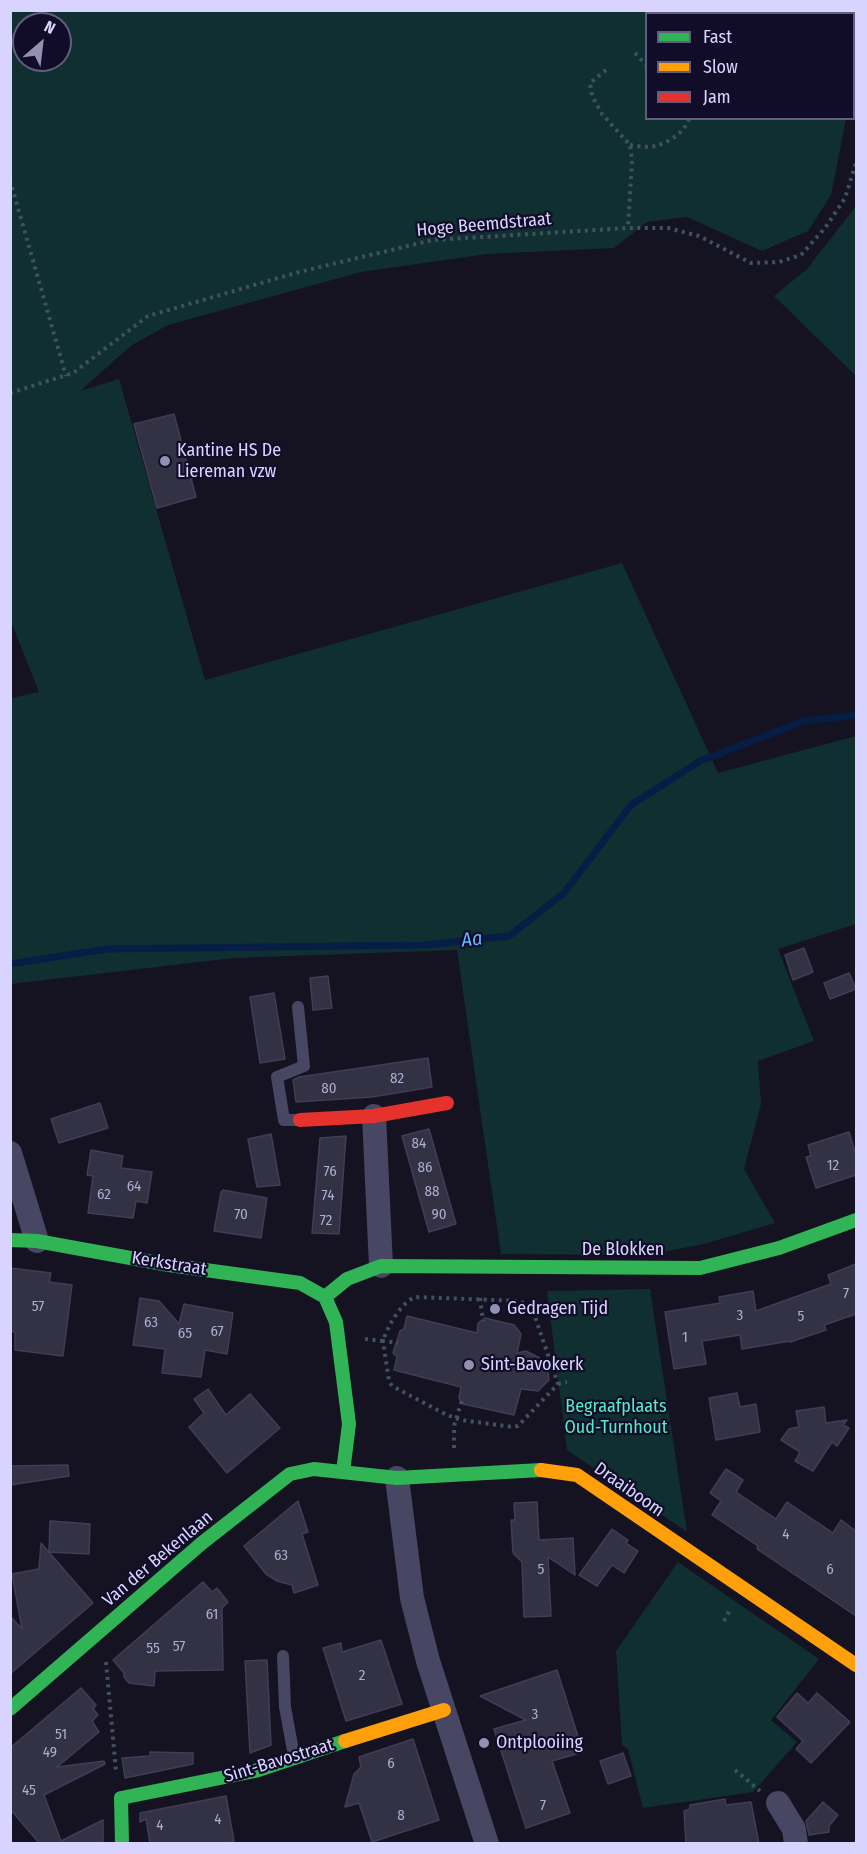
<!DOCTYPE html>
<style>
body{margin:0}
#map{position:relative;width:867px;height:1854px;overflow:hidden;background:#151322;font-family:"Fira Sans Condensed",sans-serif}
canvas{display:block}
.frame{position:absolute;inset:0;border:12px solid #d9d4ff;pointer-events:none}
.legend{position:absolute;left:645px;top:12px;width:210px;height:108px;box-sizing:border-box;background:#110d28;border:2px solid #615d7e;margin:0;padding:8px 10px;list-style:none;font-size:18px;color:#d9d4ff}
.legend li{display:flex;align-items:center;gap:12px;height:30px}
.legend b{width:30px;border:2px solid #615d7e}
.north{position:absolute;left:12px;top:12px;width:60px;height:60px;box-sizing:border-box;background:#110d28;border:2px solid #615d7e;border-radius:50%;rotate:28deg;font-size:16px;font-weight:700;line-height:24px;text-align:center;color:#d9d4ff}
.north::after{content:'';display:block;margin:auto;width:21px;height:27px;background:#9490b2;clip-path:polygon(50% 0,100% 100%,50% 72%,0 100%)}
</style>
<div id="map">
<canvas width="867" height="1854"></canvas>
<div class="frame"></div>
<ul class="legend">
<li><b style="height:8px;background:#30b455"></b>Fast</li>
<li><b style="height:8px;background:#ff9f0a"></b>Slow</li>
<li><b style="height:8px;background:#e5322d"></b>Jam</li>
</ul>
<div class="north">N</div>
</div>
<script>
const c = document.querySelector('canvas').getContext('2d');
c.lineJoin = 'round';
function fillPath(path, color) { c.fillStyle = color; c.fill(path, 'evenodd'); }
function stroke(path, color, width, dash) { c.strokeStyle = color; c.lineWidth = width; c.lineCap = dash ? 'butt' : 'round'; c.setLineDash(dash || []); c.stroke(path); }
function label(font, color, halo, rows, align = 'center') {
  c.font = font + ' "Fira Sans Condensed",sans-serif'; c.lineWidth = 4.5; c.setLineDash([]); c.textBaseline = 'middle'; c.strokeStyle = halo; c.fillStyle = color; for (const [text, x, y, turn = 0] of rows) {
    c.save(); c.translate(x, y); c.rotate((+turn || 0) * Math.PI / 180); c.textAlign = isNaN(turn) ? turn : align; if (halo) c.strokeText(text, 0, 0); c.fillText(text, 0, 0); c.restore();
  }
}
const green = new Path2D(`
 M10 11H855L854 26V14H646V118L846 119 831 195 808 231 762 251 687 217 647 222 614 248 487 254 361 272 168 325 132 345 80 391 119 379 205 680 622 563 718 773 856 736V924L778 949 814 1041 758 1061 761 1104 744 1169 775 1223 704 1244 647 1255 501 1254 457 950 234 958 11 984V698L39 692 10 619ZM24 24H60V60H24Z
 M856 206V376L774 296 807 269Z
 M650 1289 687 1532 567 1450 547 1291Z
 M678 1562 819 1659 771 1720 797 1742 753 1792 643 1808 628 1749 622 1745 616 1651Z`);
const stream = new Path2D(`
 M10 964 107 949 426 945 509 936 564 893 631 805 700 761 804 721 856 715`);
const building = new Path2D(`
 M174 414 196 497 157 508 134 424Z
 M804 948 813 972 793 980 785 955Z
 M849 973 856 989 830 999 824 983Z
 M328 976 332 1008 313 1010 310 978Z
 M274 993 285 1059 260 1063 250 997Z
 M428 1058 432 1087 372 1097 296 1102 293 1080 299 1077Z
 M100 1103 108 1128 59 1143 51 1119Z
 M429 1129 456 1224 429 1232 402 1136Z
 M849 1132 856 1155V1175L816 1188 806 1157 811 1156 808 1145Z
 M271 1134 280 1185 257 1187 248 1139Z
 M346 1136 339 1234 312 1233 320 1138Z
 M91 1150 123 1156 121 1168 152 1172 147 1203 136 1201 133 1218 88 1213 93 1176 87 1175Z
 M223 1190 267 1198 261 1238 214 1231 221 1192Z
 M856 1264V1314L824 1325 826 1330 790 1342V1341L742 1349 740 1335 702 1341 706 1364 674 1369 665 1312 720 1303 719 1297 753 1291 756 1311 831 1284 828 1275Z
 M10 1268 51 1273 49 1282 72 1285 63 1356 15 1350V1332L10 1331Z
 M140 1298 159 1301 179 1324 184 1304 233 1313 227 1354 205 1350 201 1377 162 1373 165 1349 133 1345Z
 M407 1316 477 1333 478 1323 485 1318 514 1325 521 1334 517 1353 526 1351 547 1362 549 1380 538 1391 521 1389 514 1415 463 1404 459 1398 461 1387 394 1370 397 1357 393 1353 400 1331 404 1329Z
 M208 1389 226 1415 250 1394 280 1428 227 1473 189 1427 204 1413 194 1399Z
 M737 1393 740 1407 756 1404 760 1432 716 1440 709 1398Z
 M824 1407 826 1423 847 1420 843 1425 849 1428 837 1446 832 1442 813 1471 795 1461 800 1452 781 1440 789 1429 799 1427 796 1411Z
 M68 1465 69 1476 10 1485V1466Z
 M726 1469 743 1480 736 1492 776 1519 787 1502 833 1533 841 1520 856 1531V1616L757 1549 758 1546 712 1515 721 1501 710 1493Z
 M298 1501 308 1532 302 1534 318 1585 294 1593 292 1585 277 1581 266 1574 244 1546Z
 M537 1502 539 1540 573 1538 575 1575 548 1557 551 1616 524 1617 522 1562 513 1553 511 1520H515L514 1503Z
 M50 1521 90 1524 89 1554 49 1552Z
 M612 1529 628 1540 626 1543 638 1551 624 1573 612 1565 597 1586 579 1575Z
 M41 1543 93 1603 10 1674V1616L22 1629 12 1574 39 1569Z
 M203 1582 212 1592 217 1588 228 1602 222 1608 223 1670 155 1671 154 1686 129 1683 124 1677V1673L113 1660Z
 M381 1640 402 1704 346 1721 323 1648 341 1643 342 1652Z
 M267 1660 271 1745 250 1753 245 1661Z
 M557 1670 583 1752 552 1761 570 1813 526 1828 494 1729 526 1720 480 1696Z
 M81 1688 96 1705 93 1709 98 1715 92 1721 99 1732 57 1767 104 1761 105 1764 44 1795 61 1841 103 1820V1844H40L10 1809V1748Z
 M797 1693 808 1703 817 1693 850 1722 811 1763 796 1749 803 1741 777 1717Z
 M413 1739 439 1820 372 1842 359 1803 345 1807 354 1774 361 1767 359 1757Z
 M150 1752 193 1753V1764L125 1778 122 1758 150 1756Z
 M623 1753 631 1776 608 1784 600 1761Z
 M226 1796 234 1841 225 1844H150L146 1819 140 1822V1813Z
 M725 1799 726 1805 751 1802 759 1844H686L684 1811 690 1809V1805Z
 M823 1802 838 1815 829 1826V1832L809 1835 806 1821Z`);
const path = new Path2D(`
 M725 10 728 14
 M789 14 792 10
 M635 53 646 65
 M606 70 590 83 592 96 602 114 630 145 632 161 628 228
 M630 145C638 146 647 148 655 146 668 143 686 132 689 118
 M10 180 66 376
 M10 393 73 373 148 316 299 272 433 240 628 228H668L699 236 751 263 779 262 801 255 825 228 845 198 856 163
 M480 1298 483 1321
 M365 1339 383 1341C388 1326 399 1305 415 1297L520 1301 530 1308 534 1314 558 1384 518 1426 513 1427 461 1420 447 1415 392 1386 389 1381 383 1341 398 1343
 M558 1384 567 1382
 M454 1448V1426L462 1400
 M724 1621 730 1610
 M106 1662 116 1771
 M735 1770 760 1791`);
const lane = new Path2D(`
 M298 1007 304 1066 277 1077 284 1120H299
 M283 1656 285 1707 294 1756`);
const street = new Path2D(`
 M374 1116 381 1266
 M10 1153 37 1241
 M397 1478 412 1598 428 1661 487 1844
 M778 1803 794 1829 796 1844`);
const fast = new Path2D(`
 M10 1240 37 1241 169 1265 300 1283 325 1297 336 1322 349 1424 343 1472
 M325 1297 347 1279 381 1266 700 1268 779 1248 856 1220
 M10 1709 202 1543 290 1474 314 1469 397 1478 541 1470
 M122 1844 121 1798 255 1771 345 1741`);
const slow = new Path2D(`
 M541 1470 577 1475 856 1665
 M345 1741 444 1710`);
const jam = new Path2D(`
 M300 1120 374 1116 447 1103`);
const markers = [
 [165,461,6,"#9490b2"],
 [495,1309,6,"#9490b2"],
 [469,1365,6,"#9490b2"],
 [484,1743,6,"#9490b2"]
];
const numberNames = [
 ["82",397,1079],
 ["80",329,1089],
 ["84",419,1144],
 ["12",833,1166],
 ["86",425,1168],
 ["76",330,1172],
 ["64",134,1187],
 ["88",432,1192],
 ["62",104,1195],
 ["74",328,1196],
 ["70",241,1215],
 ["90",439,1215],
 ["72",326,1221],
 ["7",846,1294],
 ["57",38,1307],
 ["3",740,1316],
 ["5",801,1317],
 ["63",151,1323],
 ["67",217,1332],
 ["65",185,1334],
 ["1",685,1338],
 ["4",786,1535],
 ["63",281,1556],
 ["5",541,1570],
 ["6",830,1570],
 ["61",212,1615],
 ["57",179,1647],
 ["55",153,1649],
 ["2",362,1676],
 ["3",535,1715],
 ["51",61,1735],
 ["49",50,1753],
 ["6",391,1764],
 ["45",29,1791],
 ["7",543,1806],
 ["8",401,1816],
 ["4",218,1820],
 ["4",160,1826]
];
const streetNames = [
 ["Hoge Beemdstraat",484,225,-5],
 ["De Blokken",623,1250],
 ["Kerkstraat",169,1264,9],
 ["Draaiboom",629,1490,35],
 ["Van der Bekenlaan",158,1559,-40],
 ["Sint-Bavostraat",279,1761,-17]
];
const poiNames = [
 ["Kantine HS De",177,451],
 ["Liereman vzw",177,472],
 ["Gedragen Tijd",507,1309],
 ["Sint-Bavokerk",481,1365],
 ["Ontplooiing",496,1743]
];
const parkNames = [
 ["Begraafplaats",616,1407],
 ["Oud-Turnhout",616,1428]
];
const waterNames = [
 ["Aa",472,940,-7]
];
fillPath(green, '#102f30');
stroke(stream, '#061d46', 7);
fillPath(building, '#333144');
stroke(building, '#413d57', 1.5);
stroke(path, '#425162', 4, [3, 4.5]);
stroke(lane, '#484763', 12);
stroke(street, '#484763', 24);
stroke(fast, '#30b455', 14);
stroke(slow, '#ff9f0a', 14);
stroke(jam, '#e5322d', 14);
for (const [x, y, r, color] of markers) { const dot = new Path2D(); dot.arc(x, y, r, 0, 2 * Math.PI); c.fillStyle = color; c.fill(dot); stroke(dot, '#110d28', 2); }
label('15px', '#b0abd0', null, numberNames);
label('18px', '#d9d4ff', '#110d28', streetNames);
label('18px', '#d9d4ff', '#110d28', poiNames, 'left');
label('18px', '#53ecc6', '#110d28', parkNames);
label('italic 20px', '#62b7ff', '#110d28', waterNames);
</script>
